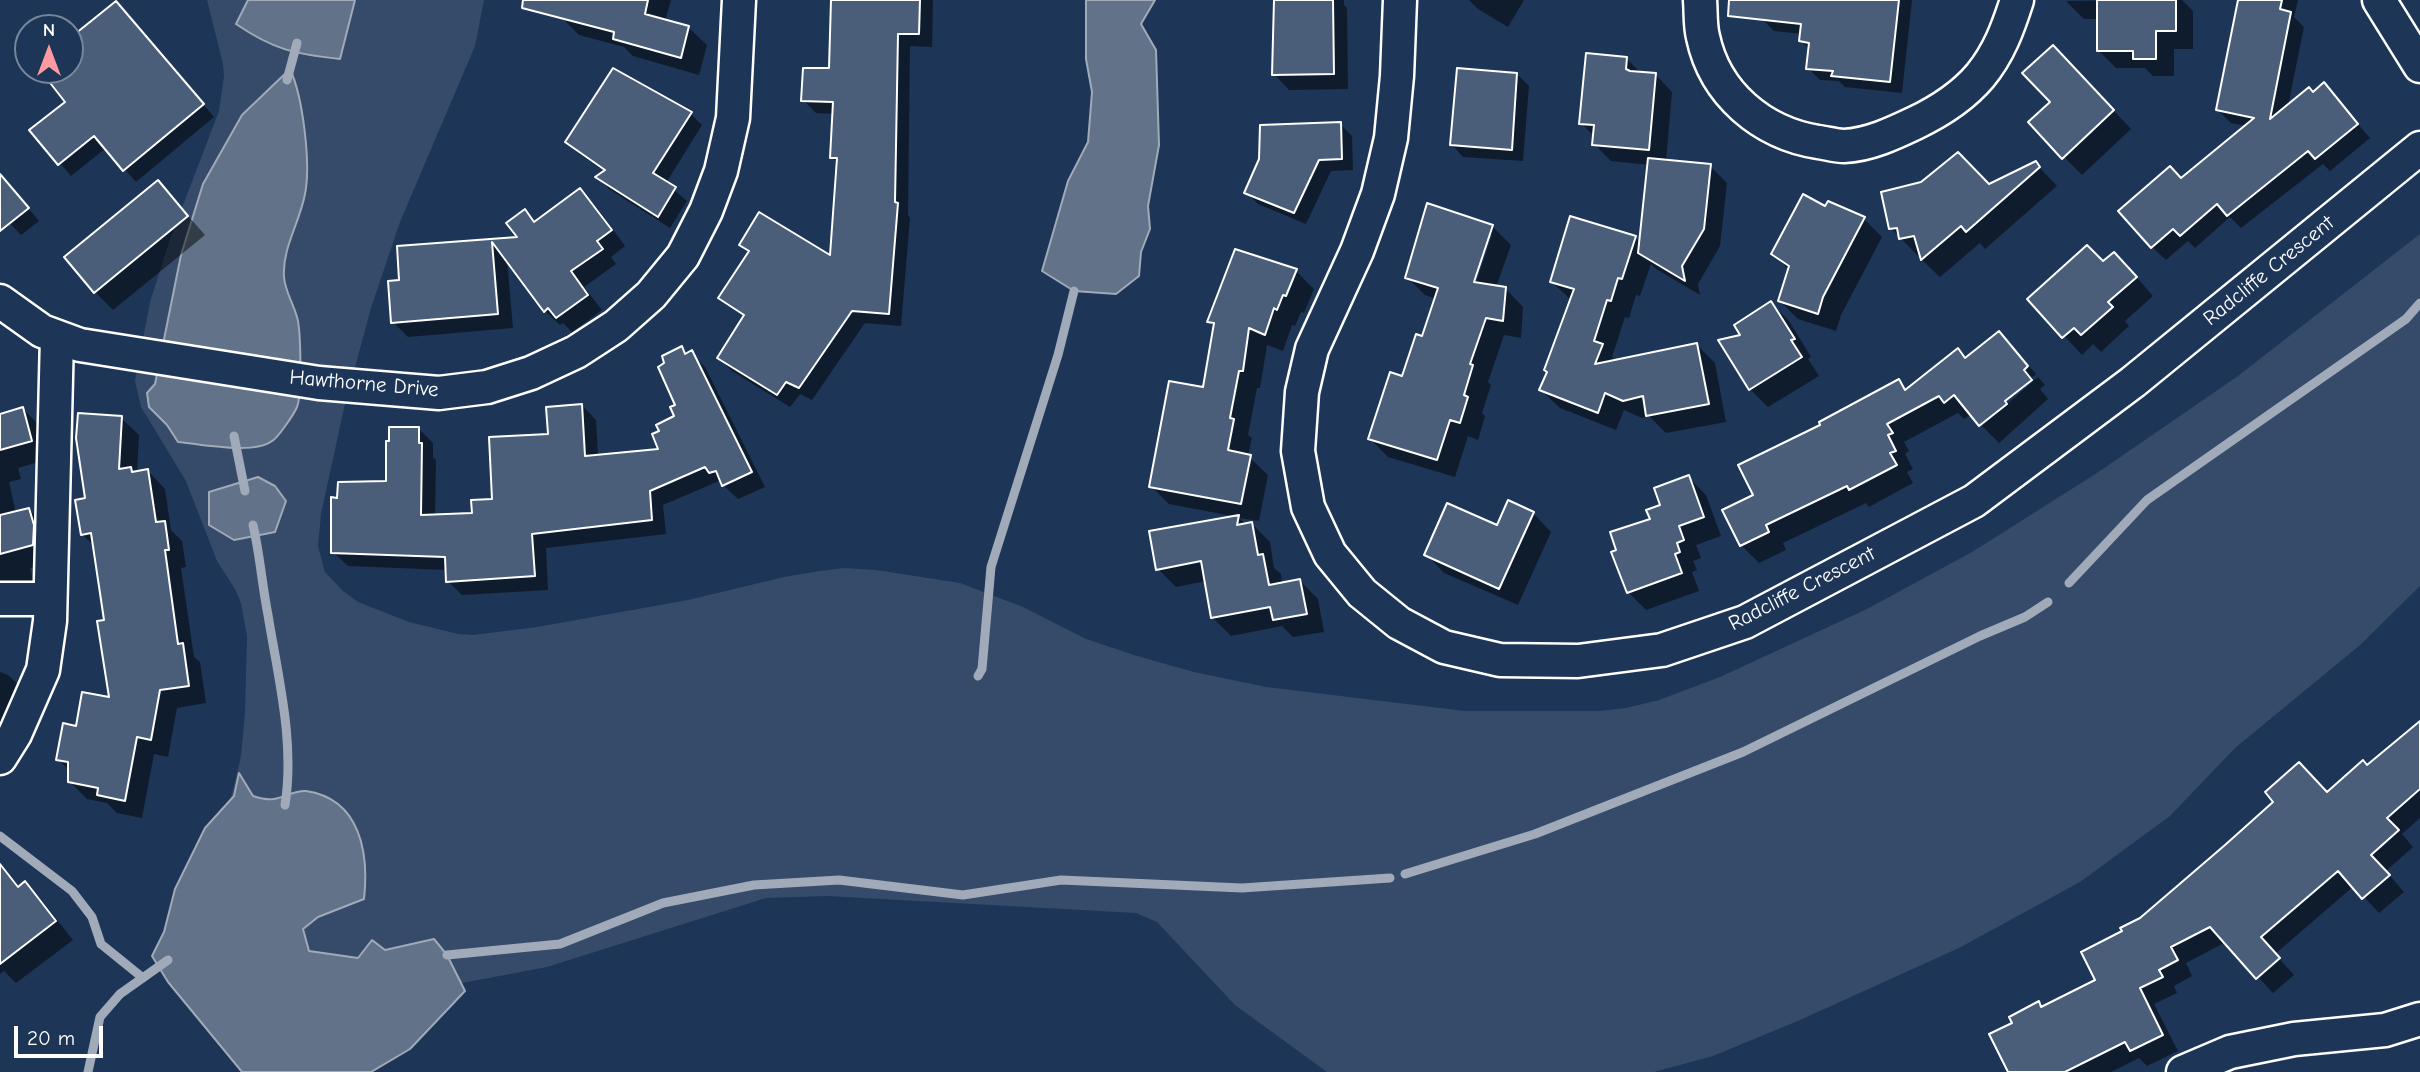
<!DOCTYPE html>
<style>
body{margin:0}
#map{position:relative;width:2420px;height:1072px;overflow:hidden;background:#1d3557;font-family:"Comic Neue",sans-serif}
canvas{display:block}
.north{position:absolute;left:14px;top:14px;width:70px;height:70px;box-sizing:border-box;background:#1d3557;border:2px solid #77869a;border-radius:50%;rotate:0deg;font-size:19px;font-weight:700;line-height:28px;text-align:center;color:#fff}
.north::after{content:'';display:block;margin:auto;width:24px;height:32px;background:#ff9aa2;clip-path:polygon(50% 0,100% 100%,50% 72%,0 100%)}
.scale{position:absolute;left:14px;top:1026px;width:89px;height:32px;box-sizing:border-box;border:4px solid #fff;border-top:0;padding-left:9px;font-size:21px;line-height:24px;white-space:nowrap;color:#fff;-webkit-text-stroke:5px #1d3557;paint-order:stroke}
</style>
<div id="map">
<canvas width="2420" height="1072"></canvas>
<div class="north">N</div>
<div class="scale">20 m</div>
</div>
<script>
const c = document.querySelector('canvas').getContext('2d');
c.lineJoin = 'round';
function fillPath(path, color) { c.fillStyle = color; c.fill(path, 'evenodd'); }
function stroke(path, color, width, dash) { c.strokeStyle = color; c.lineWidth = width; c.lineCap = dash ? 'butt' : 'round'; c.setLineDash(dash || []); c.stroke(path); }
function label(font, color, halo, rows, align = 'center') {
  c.font = font + ' "Comic Neue",sans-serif'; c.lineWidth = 7; c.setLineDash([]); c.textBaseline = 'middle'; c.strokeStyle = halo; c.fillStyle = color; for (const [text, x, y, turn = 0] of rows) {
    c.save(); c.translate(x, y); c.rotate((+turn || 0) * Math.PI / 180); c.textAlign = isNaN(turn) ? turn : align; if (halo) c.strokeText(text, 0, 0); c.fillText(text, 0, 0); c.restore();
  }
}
const green = new Path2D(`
 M207 0H484L475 46 400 222 371 308 344 408 321 514 318 546 325 572 343 591 358 602 409 622 458 634 473 635 537 627 688 600 784 577 820 571 843 568 876 570 960 583 1023 607 1086 639 1137 656 1194 672 1266 687 1465 711H1600L1626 708 1659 700 1720 677 1867 609 1972 552 2097 473 2238 376 2420 234V586L2359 646 2235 748 2170 816 2080 882 1959 948 1800 1020 1713 1056 1654 1072H1327L1235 1005 1157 922 1136 913 827 896 766 898 547 967 425 990 313 1024 221 839 241 756 245 713 247 636 241 603 235 589 217 561 186 481 141 407 135 381 150 302 170 239 219 111 224 76 223 64Z`);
const water = new Path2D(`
 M248 0H355L340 59C295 54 274 50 236 24Z
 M1086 0H1155L1141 24 1156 50 1159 145 1148 206 1150 229 1141 252 1139 276 1116 294 1074 291 1042 271 1068 181 1088 142 1092 92 1086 59Z
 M290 69C303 97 311 164 305 194 300 222 282 248 284 277 285 291 293 303 297 317 301 330 302 395 297 407 294 414 278 438 272 441 253 455 201 444 178 442L167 425 149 407 147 393 155 384 181 255 203 184 242 115Z
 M258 477 275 486 286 501 275 532 234 540 209 525V492Z
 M239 773 253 796C259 798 268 800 274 799 285 797 296 790 306 791 361 799 369 854 364 899L318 917 303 929 309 951 358 958 372 940 385 950 434 939 447 955 465 991 410 1049 371 1072H242L168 982 152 956 164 932 175 889 205 828 234 796Z`);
const shadow = new Path2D(`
 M566 0H671L665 21 688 27 707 45 699 75 633 56 624 47 579 35 561 17Z
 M833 0H933L932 47 910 46 908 215 910 218 901 326 865 323 812 400 800 394 790 407 732 371 719 358 744 317 721 298 750 253 741 244 831 258 839 164 832 157 834 114 816 113 803 100 831 70Z
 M1275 0H1344V5L1347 8 1348 89 1289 90 1274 74Z
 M1469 0H1524L1508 27 1478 9Z
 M1764 0H1912L1902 93 1845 87 1839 81 1820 80 1808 68 1810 50 1801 41 1802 34 1774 31 1762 19Z
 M2182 0 2193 11V49H2174V76H2153L2145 68H2116L2098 50V19H2084L2066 1Z
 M2240 0H2298L2294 17 2304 27 2288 106 2313 94 2324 85 2370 138 2330 171 2323 164 2241 228 2230 217 2195 248 2188 241 2166 260 2152 247 2181 180 2247 126 2231 123 2217 109Z
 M128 15 214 117 136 182 106 148 71 176 32 130 67 102 42 70H70V41Z
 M1626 58 1642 74 1656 75 1672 92 1666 161 1710 166 1727 183 1720 246 1698 284 1700 295 1656 269 1651 264 1640 296 1636 295 1629 318 1625 317 1612 357 1617 361 1697 345 1715 363 1726 422 1666 433 1649 416 1642 418 1624 410 1616 430 1560 408 1541 390 1571 300 1552 282 1635 238 1641 243 1649 165 1611 161 1594 144 1595 137 1581 123Z
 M2071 65 2131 129 2082 175 2064 157 2052 102Z
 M1517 74 1529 86 1523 161 1463 157 1451 144Z
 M690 113 702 125 666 183 687 201 670 228 609 189 598 177 606 172 579 154 568 142Z
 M1340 124 1352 136 1353 170 1331 171 1306 224 1258 204 1246 192Z
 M2036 164 2057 186 1985 249 1980 243 1940 277 1922 260 1921 255 1918 256 1891 228Z
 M0 174 39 221 21 235 0 213Z
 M158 182 205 235 113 310 95 292Z
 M580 190 595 205 625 246 611 257 616 264 584 287 602 310 572 332 563 323 560 325 545 311 507 259 513 328 408 337 393 322 401 281 399 248 520 239 525 211 536 223Z
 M1429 206 1493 227 1511 245 1496 287 1505 288 1523 307 1521 338 1504 335 1488 382 1491 385 1482 413 1485 416 1478 440 1468 436 1455 477 1388 457 1370 439 1424 338 1436 299 1425 295 1407 277ZM1488 235H1492L1473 291 1469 290Z
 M1826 208 1864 219 1882 237 1841 315 1836 331 1798 319 1780 301 1789 270 1773 254Z
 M1236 251 1296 271 1314 289 1304 313 1301 312 1295 326 1292 325 1283 351 1267 345 1260 388H1257L1248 435 1252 438 1248 456 1268 475 1259 521 1239 518 1247 525 1252 524 1270 542 1274 568 1281 574 1282 584 1300 581 1318 599 1324 632 1293 637 1282 626 1231 636 1213 618 1206 581 1176 587 1158 569 1237 517 1169 504 1151 486 1205 389 1215 327 1210 322Z
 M2104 263 2132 272 2153 296 2125 321 2129 326 2101 352 2093 344 2082 355 2030 299Z
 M1771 303 1789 321 1811 357 1808 359 1819 376 1768 407 1750 389 1743 337Z
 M1999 333 2036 374 1980 424 1972 414 1964 419 1958 413 1904 442 1909 451 1905 454 1913 469 1907 472 1913 483 1869 507 1866 503 1783 543 1786 550 1759 563 1741 545 1755 496 1823 425 1898 381 1907 390 1966 359Z
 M682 349 688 355 691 353 705 367 765 487 738 499 719 481 663 505 666 534 546 548 548 590 462 595 448 581V570L348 566 333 552 339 500 388 483 419 429 433 443V457L436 460 435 516 474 515 494 500 550 436 582 405 596 420 598 456 661 450 676 417Z
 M2038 377 2045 385 2040 389 2048 399 1999 443 1982 426Z
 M23 409 41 427 49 459 18 468 21 479 9 482 16 513 29 509 47 528 51 563 30 568 38 598 0 599V415Z
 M121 418 139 435 137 473 148 471 165 489 171 530 182 541 186 567 181 568 194 657 200 662 206 703 177 708 168 757 154 754 142 818 117 813 107 803 87 799 69 781 70 771 58 759 77 728 111 699 106 622 95 547 82 534 87 500Z
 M1688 477 1706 495 1721 536 1696 545 1701 558 1693 561 1697 570 1692 572 1699 591 1646 610 1628 592 1652 520Z
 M1533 513 1551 532 1518 605 1444 573 1426 554Z
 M0 672 8 675 27 693 0 760Z
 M2420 724V818L2402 834 2413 847 2386 871 2404 892 2379 913 2354 886 2275 954 2294 975 2273 993 2226 942 2186 963 2192 976 2174 986 2177 993 2154 1004 2178 1051 2147 1066 2139 1058 2111 1072H2010L2014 1023 2039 1003 2043 1008 2097 981 2124 932 2368 767Z
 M0 865 21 888 25 884 43 902 73 940 16 983 4 971 0 974Z`);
const stream = new Path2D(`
 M287 80 297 43
 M234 436 245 491
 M253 525C260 555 262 585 268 615 278 677 295 742 285 805
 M2069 583 2147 500 2406 319 2420 303
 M978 676 982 669 991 567 1058 355 1074 291
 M0 836 72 891 92 917 101 944 143 978
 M1405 874 1535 834 1743 752 1980 636 2025 617 2048 602
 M447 955 560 944 663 903 754 885 839 880 963 895 1061 880 1242 888 1390 878
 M88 1072 100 1017 120 994 168 960`);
const building = new Path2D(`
 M523 0H648L645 14 689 26 681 58 613 39 614 32 522 8Z
 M831 0H920L919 34H898L895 202 898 203 889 314 852 311 799 388 786 382 777 395 717 358 744 315 718 298 749 251 739 245 759 212 830 255 837 158H830L833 102 801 101 803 68H829Z
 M1274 0H1333L1334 74 1272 75Z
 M1729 0H1899L1890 82 1831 76 1833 71 1806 69 1809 43 1799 41 1801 24 1728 16Z
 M2097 0H2176V31H2156V59H2133V51H2097Z
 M2238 0H2282L2280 9 2291 12 2270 119 2309 87 2313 92 2324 82 2358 124 2315 159 2308 151 2227 216 2217 204 2180 236 2173 229 2151 248 2118 211 2170 166 2181 178 2254 118 2216 110Z
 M116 1 204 104 123 171 94 136 58 165 29 130 65 102 40 70H70V38Z
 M2053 45 2114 110 2062 159 2028 122 2050 102 2022 73Z
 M1586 53 1627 57 1626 69 1630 71 1656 73 1649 150 1592 145 1594 125 1579 124Z
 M613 68 692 112 653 173 676 187 658 217 595 177 605 170 565 142Z
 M1457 68 1517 73 1512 150 1450 145Z
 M1341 122 1342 159 1319 160 1294 213 1244 193 1259 159 1260 125Z
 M1958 152 1989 184 2036 161 2040 167 1966 232 1961 226 1921 260 1914 236 1899 239 1897 228 1889 229 1881 192 1921 182Z
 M1648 158 1711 164 1704 229 1682 266 1685 281 1638 253Z
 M0 174 29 208 0 231Z
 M158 180 188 216 94 293 64 257Z
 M580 188 612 230 597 241 603 249 571 271 588 295 556 318 548 308 544 312 492 242 498 314 391 323 388 281 399 280 397 246 517 237 506 223 525 209 534 222Z
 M1803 194 1825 206 1828 201 1865 217 1823 297 1818 314 1778 301 1789 266 1771 254Z
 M1427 203 1493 225 1474 282 1506 287 1503 321 1486 318 1470 364 1473 365 1464 395 1468 397 1460 423 1450 420 1437 460 1368 439 1390 372 1402 376 1416 334 1422 336 1438 288 1405 278Z
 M1570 216 1636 236 1622 279 1618 278 1611 301 1607 300 1594 341 1603 344 1595 364 1697 343 1709 404 1646 416 1643 396 1623 401 1605 393 1598 413 1539 390 1547 372 1544 370 1574 289 1550 282Z
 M2087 245 2103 261 2114 252 2137 277 2108 302 2113 307 2081 335 2074 328 2062 338 2027 299Z
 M1235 249 1297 269 1286 296 1283 295 1277 310 1274 308 1265 335 1249 328 1243 371H1239L1230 418 1234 419 1228 450 1251 455 1241 504 1149 487 1169 381 1203 387 1214 323 1207 322Z
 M1771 301 1795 339 1791 340 1802 357 1749 390 1718 340 1740 335 1734 325Z
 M1999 331 2028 366 2024 370 2032 380 2005 401 2007 404 1979 426 1954 395 1944 403 1939 396 1887 424 1893 433 1888 435 1896 451 1890 453 1897 465 1849 490 1847 486 1766 525 1769 532 1740 546 1722 510 1753 495 1738 465 1820 425 1819 422 1899 379 1905 390 1958 348 1965 358Z
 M682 346 685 354 692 350 752 472 722 486 716 471 709 473 705 467 650 491 652 520 532 534 535 576 446 582 445 557 331 553V497L337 498 338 482 386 481V441H389V427H419V443H422L421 515 472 513 471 500 492 499 489 437 548 434 546 407 582 404 585 456 658 449 652 434 659 431 656 425 674 416 670 407 675 405 658 367 664 363 662 356Z
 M23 407 32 441 0 450V414Z
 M78 413 122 416 119 469 131 467 132 472 148 469 156 522 165 521 169 550H165L178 644 183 643 189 686 160 690 151 740 137 737 125 801 97 795 98 788 68 782V762L56 760 63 723 76 726 82 692 109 697 97 621 104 620 91 533 81 535 75 500 85 498 76 438Z
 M1689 475 1704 517 1679 526 1684 540 1677 543 1680 552 1675 554 1682 573 1627 593 1611 552 1616 550 1610 532 1650 519 1646 510 1660 505 1654 488Z
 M1508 500 1534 512 1499 589 1424 555 1447 503 1497 525Z
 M29 508 34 525 33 545 0 554V515Z
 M1239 515 1237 525 1252 522 1258 555 1263 554 1269 585 1300 579 1307 614 1273 620 1270 607 1211 618 1201 561 1156 570 1149 531Z
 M2420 721V789L2387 818 2399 830 2371 855 2390 875 2362 899 2338 871 2261 937 2280 958 2256 979 2210 927 2171 947 2178 960 2159 970 2163 977 2140 988 2163 1035 2130 1051 2125 1042 2065 1072H2008L1989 1034 2012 1023 2009 1017 2039 1001 2041 1007 2095 980 2081 952 2122 931 2120 928 2140 918 2225 845 2273 802 2265 792 2299 762 2327 792 2363 760 2367 765Z
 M0 864 18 887 25 881 56 921 0 964Z`);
const minor = new Path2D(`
 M1400 0 1397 76 1391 138 1378 194 1357 251 1312 349 1302 392 1298 451 1308 507 1330 554 1362 593 1399 623 1444 647 1500 660 1578 661 1662 650 1745 622 1974 501 2133 382 2420 148
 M1700 0C1701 12 1700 26 1703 37 1715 94 1762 133 1818 142 1826 143 1836 146 1844 146 1869 145 1894 133 1915 123 1938 112 1963 96 1980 76 1999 53 2008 28 2017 0
 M2379 0 2420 66
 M0 301 42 331 80 345 319 383 439 393 487 387 531 373 576 352 616 326 651 295 683 256 706 211 721 171 733 118 739 0
 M0 599H50
 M0 758 15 734 43 670 50 621 57 337
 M2183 1072 2230 1052 2294 1039 2385 1030 2420 1019`);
const streetNames = [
 ["Radcliffe Crescent",2269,271,-39],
 ["Hawthorne Drive",364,384,5],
 ["Radcliffe Crescent",1802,589,-27]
];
fillPath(green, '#364b69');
fillPath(water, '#617289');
stroke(water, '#a0aab8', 2);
fillPath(shadow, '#0007');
stroke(stream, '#a0aab8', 9);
fillPath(building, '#4a5d79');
stroke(building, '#fff', 2);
stroke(minor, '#fff', 37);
stroke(minor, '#1d3557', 32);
label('21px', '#fff', '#1d3557', streetNames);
</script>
